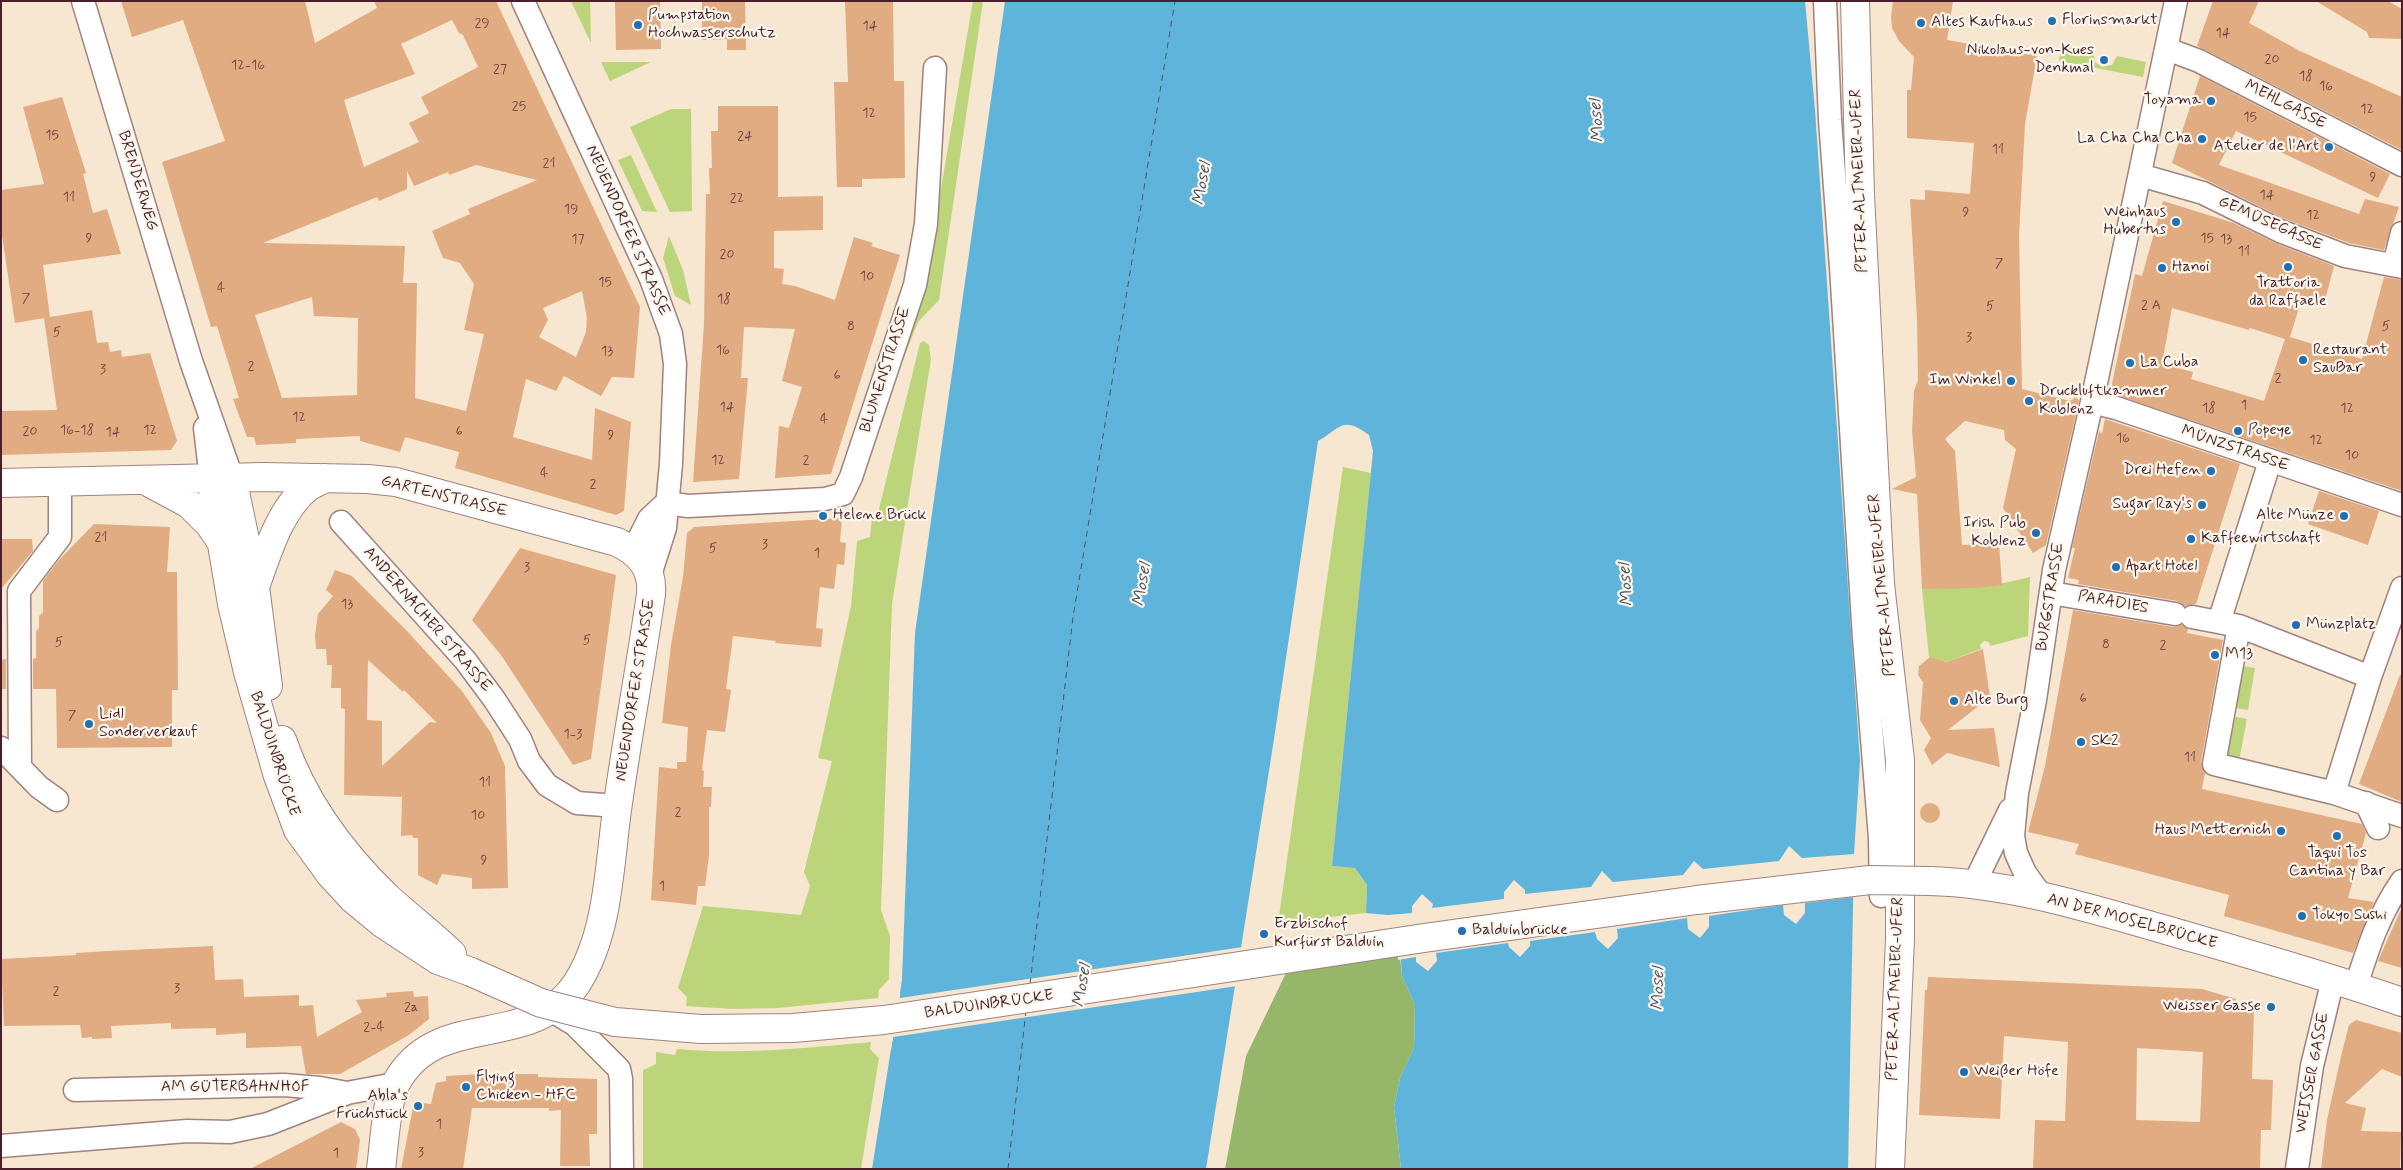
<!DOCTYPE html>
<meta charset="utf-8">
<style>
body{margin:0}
#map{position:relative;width:2403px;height:1170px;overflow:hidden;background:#f7e6d0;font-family:Mynerve,sans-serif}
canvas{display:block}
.frame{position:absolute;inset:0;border:2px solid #4a1f2b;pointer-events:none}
</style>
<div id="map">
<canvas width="2403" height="1170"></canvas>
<div class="frame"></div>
</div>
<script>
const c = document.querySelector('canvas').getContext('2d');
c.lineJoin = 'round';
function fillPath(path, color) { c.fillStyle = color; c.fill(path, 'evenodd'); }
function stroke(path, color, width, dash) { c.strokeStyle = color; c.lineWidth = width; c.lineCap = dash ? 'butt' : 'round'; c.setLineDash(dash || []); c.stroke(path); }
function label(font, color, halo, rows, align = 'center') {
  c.font = font + ' Mynerve,sans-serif'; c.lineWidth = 4.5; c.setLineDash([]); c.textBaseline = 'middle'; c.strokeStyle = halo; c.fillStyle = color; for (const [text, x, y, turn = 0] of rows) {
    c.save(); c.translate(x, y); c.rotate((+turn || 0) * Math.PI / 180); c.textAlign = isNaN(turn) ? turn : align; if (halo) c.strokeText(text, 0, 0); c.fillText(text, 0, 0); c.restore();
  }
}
const green = new Path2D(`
 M571 1H590L591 43Z
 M973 1H983L939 300 918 322 894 383 924 288Z
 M2062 45 2093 51 2095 62 2102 67 2112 65 2117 56 2146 62 2143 77 2059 61Z
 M601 62H651L610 81Z
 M671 109H691L692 211 670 212 630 127Z
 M631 155 657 212 642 211 618 160Z
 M669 236 683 270 691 305 675 296 663 258Z
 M924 341 929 345 931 359 892 604 881 910 890 936 889 979 879 990 878 998 778 1008 733 1009 686 1006 687 997 678 988 703 906 801 915 810 886 804 872 832 761 818 758 851 606 857 541 870 537 872 519 878 513 920 343Z
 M1343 467 1371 473 1332 866 1355 868 1367 885 1366 913 1278 923Z
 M2030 577 2028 636 1990 646 1989 642 1984 641 1980 645 1981 649 1947 662 1929 657 1922 589C1960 588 1994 587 2030 577Z
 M2235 665 2255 668 2248 710 2228 707Z
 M2226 715 2247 719 2239 761 2219 757Z
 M871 1042 870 1049 879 1058 861 1169H643V1070L656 1064V1052L675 1055 677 1049C742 1055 806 1048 871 1042Z`);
const forest = new Path2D(`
 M1400 956 1402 976 1415 1005 1414 1048 1400 1078 1394 1107 1401 1169H1225L1246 1056 1286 973Z`);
const water = new Path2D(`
 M1005 1H1805L1815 110 1860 761 1854 854 1848 1169H1401L1394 1107 1400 1078 1414 1048 1415 1005 1402 976 1398 916 1366 913 1367 885 1355 868 1332 866 1373 451 1369 435C1342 415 1341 428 1318 441L1274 739 1206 1169H872L902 980 915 633Z`);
const pier = new Path2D(`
 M1789 846 1802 858 1854 854 1857 850V900L1854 897 1805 903V913L1796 924 1784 915 1783 905 1709 916V927L1700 938 1688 929 1687 918 1617 929 1618 938 1608 949 1597 939 1595 932 1530 941V946L1520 957 1509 947 1508 943 1436 953 1437 961 1428 971 1416 962V957L1398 960 1395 918 1376 916 1412 913V906L1422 894 1433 904 1432 908 1504 899V892L1514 880 1525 890V894L1591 887 1602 871 1613 882 1683 875 1694 861 1703 869 1779 861Z
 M1243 947 1237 986 893 1037 891 1050 888 1052 898 987 900 989V998Z`);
const ferry = new Path2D(`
 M1030 984 1073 617 1175 1
 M1008 1169 1026 1011`);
const building = new Path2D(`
 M121 1H305L315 43 377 8 374 1H496L640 307 634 378 612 377 601 396 564 376 556 391 526 379 513 437 592 460 595 408 631 422 624 511 616 515 455 468 459 452 405 437 400 452 360 441V436L296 439V443L256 445 254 437H247L233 399 239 398 217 326 211 327 162 162 225 141 183 20 132 37ZM452 20 459 33 463 35 478 67 421 97 429 113 409 123 419 142 364 167 344 100 415 74 401 44ZM476 165 537 180 468 209 470 214 432 231 443 258 460 263 474 284 464 330 484 334 466 411 415 398 417 283H403L405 246 263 243 377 197 379 201 407 189V171L414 186 448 172 449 175ZM582 291 587 318 586 332 576 357 539 337 548 320 543 308ZM312 297 314 316 358 318 357 395 282 398 255 315Z
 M615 1H660L661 49 616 50Z
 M702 1H745L746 50H727V39L702 40Z
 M845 1H893L894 81H904L905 178 862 179V187H837L834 82H848Z
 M1893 1H1953L1947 40 2037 56 2025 124 2019 236 2022 389 2070 401 2076 397 2079 401 2046 545 2033 553 2003 508 2016 449 2005 440 2004 430 1965 421 1945 439 1955 451 1962 545 1999 544 2002 585 1977 588 1922 589 1917 494 1892 489 1916 477 1912 431 1914 391 1918 380 1917 319 1910 199 1925 200V190L1970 194 1974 143 1907 138V90H1911L1914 57 1899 41 1892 28 1891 17Z
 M2213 1H2259L2249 23 2300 51 2402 97V150L2197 46Z
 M2316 1H2388L2402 9V39L2369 38 2367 32Z
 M2200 76 2390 174 2378 198 2236 131 2219 165 2359 214 2365 199 2399 207 2384 250 2349 243 2285 219 2172 163Z
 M62 97 86 173 83 174 93 213 107 209 121 254 43 265 50 317 15 323 1 229V190L44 184 23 107Z
 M718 106H778V197L823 196V230L774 231V268L784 269 782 284 795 286 835 300 854 237 873 243 871 246 900 255 831 474 775 478 779 426 789 428 802 387 782 381 795 329 744 327 741 378H748L739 479 693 482 704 324 706 194H710L709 168H712L711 131H718Z
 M2163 201 2234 223 2275 243 2334 266 2324 304 2302 298 2290 337 2362 359 2384 277 2402 280V491L2110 393 2135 274 2142 276ZM2172 308 2249 330 2250 328 2285 339 2264 401 2191 379 2193 372 2162 364Z
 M92 310 97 343 108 342 110 352 121 350 122 357 150 353 177 441 171 450 1 455V411L57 410 44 318Z
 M2105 419 2240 464 2196 604 2185 606 2177 601 2078 584 2079 580 2068 578 2075 548H2072L2099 431 2102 434Z
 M2319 491 2379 511 2368 545 2308 524Z
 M842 518 840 542 846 543 844 565 837 564 834 589 820 587 816 628 823 629 821 647 775 643 776 641 733 636 726 689 731 690 725 732 707 730 702 770 704 771 703 787H712L711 807H709V856L705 886H698L696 905 651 900 659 767 677 769V762H686L688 727 662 723 671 645 683 577 687 533 694 527Z
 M94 524 170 527 167 572H177L178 690H172V747L57 748 56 689H33V659L36 658V631L39 628V616L43 612V581L59 560Z
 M1 539H32L33 551 1 589Z
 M520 548 616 575 591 759 573 765 501 655 472 620Z
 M335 570 352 576 407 631 462 691 491 733 505 766 508 888 472 889V878L442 874 437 885 418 875V838H413L412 835 401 836 402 797 344 795 345 709 341 708V688H331L332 665H327L326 649H316L315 635 318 614 333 596 326 590ZM368 660 403 692 404 690 437 723 430 722 382 766V721L367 720Z
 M2073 610 2173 627 2182 625 2188 629 2187 633 2223 640 2201 762 2205 773 2202 789 2362 824 2366 833 2348 898 2374 902 2353 953 2224 916 2229 895 2075 854 2079 844 2028 832 2045 766Z
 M1983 649 1990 697 1948 730 1994 728 2000 767 1947 753 1932 765 1924 750 1931 738 1920 720 1923 682 1918 675 1919 666 1930 657 1947 662Z
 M6 659V689H1V660Z
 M2400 675H2402V802L2359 784Z
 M1920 813a10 10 0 1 1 20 0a10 10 0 1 1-20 0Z
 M2402 907V968L2378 961Z
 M213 946 215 980 243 979 244 997 299 995V1006L313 1005 317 1037 362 1012 356 1000 387 997 386 993 413 991 414 997 428 996 429 1019 409 1035 340 1074H306L301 1046 246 1048V1033L216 1035V1028L171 1029V1023L111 1026 112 1038 92 1039V1037L82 1038 80 1025 4 1026 1 959 76 955V953L108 951Z
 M1928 977 2202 989 2236 999 2233 1008 2254 1009 2252 1079 2273 1080 2271 1130H2261L2260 1169H2033L2035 1120 2065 1121 2068 1042 2004 1036 2000 1119 1919 1115 1925 990H1927ZM2137 1048 2203 1052 2200 1122 2136 1120Z
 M2356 1020 2402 1033V1077L2382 1069 2345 1103 2366 1108 2361 1131 2401 1132 2400 1169H2321L2327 1120 2342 1052 2349 1025Z
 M481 1074H538V1077L597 1079V1134H589L590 1166H560L561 1110 549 1111V1108H472L463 1169H401L414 1102 431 1104 436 1083 446 1081V1076Z
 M341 1122 355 1129 360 1140 356 1169H250Z`);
const street = new Path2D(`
 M83 1 191 361 232 478
 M523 1 651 279 671 334 675 364 671 464 665 528 650 575
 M1825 1 1830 120 1841 267 1864 638 1880 838 1881 896
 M2167 49 2199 61 2402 165
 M2140 175 2203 193 2280 231 2345 256 2402 267
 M2394 265 2402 233
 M2092 402 2116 408 2402 505
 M205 428 211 479
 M666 503 688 506 825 499 843 494 851 477 915 285 926 224 935 68
 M341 522 465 660 494 699 520 739 529 761 547 785 577 803 617 806
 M633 551 649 519 666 503
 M2051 593 2175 614
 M2192 617 2239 626 2370 677 2402 588
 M2219 622 2270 461
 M2239 626 2214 764 2334 793 2402 816
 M1 748 39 787 57 800
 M20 767 19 591 60 537V481
 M2334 793 2370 677
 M2366 803 2378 828
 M1974 884 2010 810
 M2043 898 2025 873 2016 853 2013 836 2017 793 2035 700 2054 570 2092 402 2176 1
 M2356 986C2368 948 2379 914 2402 881
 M552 1011 574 1024 619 1069 621 1079 622 1169
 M75 1090 284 1085 320 1088 347 1093 395 1084
 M1 1146 187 1131 230 1132 268 1124 347 1093
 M2297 1169 2312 1066 2333 979`);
const secondary = new Path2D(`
 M1855 1 1860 195 1880 584 1900 760V939L1890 1169
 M232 478 255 587 268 686
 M211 479 232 604 248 672 278 776 298 830 330 874 353 899 382 923 438 960 471 972
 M1 483 264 477 368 479 396 482 617 542C640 553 653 568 651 594 641 664 628 733 618 803 609 862 610 931 577 983 532 1053 437 1007 396 1083 386 1101 384 1147 381 1169
 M150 483 189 504 210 525 220 540
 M255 587C267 554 279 510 308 487 313 484 320 481 325 478
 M282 740C303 801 342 854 388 898 409 917 431 934 452 954
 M1929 881C2009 883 2089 908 2166 930 2245 953 2324 975 2402 1002`);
const secondaryBridge = new Path2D(`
 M471 972 541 1003 615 1022 701 1029 793 1028 884 1020 1424 938 1697 900 1870 880 1929 881`);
const markers = [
 [2052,21,5,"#1f6fb2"],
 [1921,23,5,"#1f6fb2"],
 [638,25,5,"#1f6fb2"],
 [2104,60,5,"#1f6fb2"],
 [2211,101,5,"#1f6fb2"],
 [2202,139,5,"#1f6fb2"],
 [2329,147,5,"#1f6fb2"],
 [2176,222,5,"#1f6fb2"],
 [2288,267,5,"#1f6fb2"],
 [2162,268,5,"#1f6fb2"],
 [2303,360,5,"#1f6fb2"],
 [2130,363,5,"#1f6fb2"],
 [2011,381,5,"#1f6fb2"],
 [2029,401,5,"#1f6fb2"],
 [2238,431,5,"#1f6fb2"],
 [2211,471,5,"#1f6fb2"],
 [2202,505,5,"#1f6fb2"],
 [823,516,5,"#1f6fb2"],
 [2344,516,5,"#1f6fb2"],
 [2036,533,5,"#1f6fb2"],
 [2191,539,5,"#1f6fb2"],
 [2116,567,5,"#1f6fb2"],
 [2296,625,5,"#1f6fb2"],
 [2215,655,5,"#1f6fb2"],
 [1954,701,5,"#1f6fb2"],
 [89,724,5,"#1f6fb2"],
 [2081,742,5,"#1f6fb2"],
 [2281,831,5,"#1f6fb2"],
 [2337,836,5,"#1f6fb2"],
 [2302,916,5,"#1f6fb2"],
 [1462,931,5,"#1f6fb2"],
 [1264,934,5,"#1f6fb2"],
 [2271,1007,5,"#1f6fb2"],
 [1964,1072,5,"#1f6fb2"],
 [466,1087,5,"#1f6fb2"],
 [418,1106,5,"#1f6fb2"]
];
const numberNames = [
 ["29",482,24],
 ["14",870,27],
 ["14",2223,34],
 ["20",2272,60],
 ["12-16",248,66],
 ["27",500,70],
 ["18",2306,77],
 ["16",2326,87],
 ["25",519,107],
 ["12",2367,110],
 ["12",869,114],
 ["15",2250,118],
 ["15",52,136],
 ["24",745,137],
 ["11",1998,150],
 ["21",549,164],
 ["9",2373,178],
 ["14",2267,196],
 ["11",69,198],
 ["22",737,199],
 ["19",571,210],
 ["9",1966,213],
 ["12",2313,216],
 ["9",89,239],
 ["15",2207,239],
 ["17",578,240],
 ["13",2226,240],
 ["11",2244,252],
 ["20",727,255],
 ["7",1999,264],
 ["10",867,277],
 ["15",605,283],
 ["4",221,289],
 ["7",26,299],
 ["18",724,300],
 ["2 A",2151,306],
 ["5",1990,307],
 ["8",851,327],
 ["5",2386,327],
 ["5",57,333],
 ["3",1969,338],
 ["16",723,351],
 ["13",607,352],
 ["2",251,367],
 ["3",103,370],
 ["6",837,376],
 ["2",2278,379],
 ["1",2244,406],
 ["14",727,408],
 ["18",2209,409],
 ["12",2347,409],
 ["12",299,418],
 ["4",824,420],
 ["16-18",77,431],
 ["12",150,431],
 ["20",30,432],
 ["6",459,432],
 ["14",113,433],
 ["9",611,436],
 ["16",2123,439],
 ["12",2316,441],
 ["10",2352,456],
 ["12",718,461],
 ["2",806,461],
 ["4",544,474],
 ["2",593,485],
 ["21",101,538],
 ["3",765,545],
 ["5",713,549],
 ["1",817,554],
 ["3",527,568],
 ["13",347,605],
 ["5",587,641],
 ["5",59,643],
 ["8",2106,645],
 ["2",2163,646],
 ["6",2083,699],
 ["7",72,716],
 ["1-3",573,735],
 ["11",2190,758],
 ["11",485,783],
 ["2",678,813],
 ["10",478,816],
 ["9",484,861],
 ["1",662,887],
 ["3",177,989],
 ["2",56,992],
 ["2a",411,1008],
 ["2-4",374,1028],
 ["1",439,1125],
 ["3",421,1153],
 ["1",336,1154]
];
const poiNames = [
 ["Pumpstation",648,16],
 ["Hochwasserschutz",648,34],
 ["Florinsmarkt",2062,21],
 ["Altes Kaufhaus",1931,23],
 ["Nikolaus-von-Kues",2094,51,"right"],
 ["Denkmal",2094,69,"right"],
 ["Toyama",2201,101,"right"],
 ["La Cha Cha Cha",2192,139,"right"],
 ["Atelier de l'Art",2319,147,"right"],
 ["Weinhaus",2166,213,"right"],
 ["Hubertus",2166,231,"right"],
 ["Hanoi",2172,268],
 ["Trattoria",2288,284,"center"],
 ["da Raffaele",2288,302,"center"],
 ["Restaurant",2313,351],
 ["SauBar",2313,369],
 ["La Cuba",2140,363],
 ["Im Winkel",2001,381,"right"],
 ["Druckluftkammer",2039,392],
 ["Koblenz",2039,410],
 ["Popeye",2248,431],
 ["Drei Hefen",2201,471,"right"],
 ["Sugar Ray's",2192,505,"right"],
 ["Helene Brück",833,516],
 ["Alte Münze",2334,516,"right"],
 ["Irish Pub",2026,524,"right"],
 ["Koblenz",2026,542,"right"],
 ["Kaffeewirtschaft",2201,539],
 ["Apart Hotel",2126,567],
 ["Münzplatz",2306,625],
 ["M13",2225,655],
 ["Alte Burg",1964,701],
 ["Lidl",99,715],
 ["Sonderverkauf",99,733],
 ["SK2",2091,742],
 ["Haus Metternich",2271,831,"right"],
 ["Taqui Tos",2337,854,"center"],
 ["Cantina y Bar",2337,872,"center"],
 ["Tokyo Sushi",2312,916],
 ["Erzbischof",1274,925],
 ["Kurfürst Balduin",1274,943],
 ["Balduinbrücke",1472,931],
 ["Weisser Gasse",2261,1007,"right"],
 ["Weißer Höfe",1974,1072],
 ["Flying",476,1078],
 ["Chicken - HFC",476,1096],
 ["Abla's",408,1097,"right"],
 ["Früchstück",408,1115,"right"]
];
const streetNames = [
 ["MEHLGASSE",2285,105,27],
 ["BRENDERWEG",137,181,73],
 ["PETER-ALTMEIER-UFER",1860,181,-92],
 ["GEMÜSEGASSE",2270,224,24],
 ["NEUENDORFER STRASSE",627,231,66],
 ["BLUMENSTRASSE",886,370,-72],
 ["MÜNZSTRASSE",2235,449,19],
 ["GARTENSTRASSE",444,497,14],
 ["PETER-ALTMEIER-UFER",1883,585,-95],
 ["BURGSTRASSE",2051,597,-81],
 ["PARADIES",2113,603,10],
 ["ANDERNACHER STRASSE",427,620,49],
 ["NEUENDORFER STRASSE",636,690,-81],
 ["BALDUINBRÜCKE",274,754,72],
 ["AN DER MOSELBRÜCKE",2132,922,15],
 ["PETER-ALTMEIER-UFER",1896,989,-88],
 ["BALDUINBRÜCKE",989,1005,-8],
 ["WEISSER GASSE",2313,1073,-79],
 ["AM GÜTERBAHNHOF",235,1088]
];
const waterNames = [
 ["Mosel",1598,121,-94],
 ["Mosel",1203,184,-81],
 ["Mosel",1143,585,-81],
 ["Mosel",1627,585,-94],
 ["Mosel",1083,986,-81],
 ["Mosel",1659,989,-89]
];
fillPath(green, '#bdd57a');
fillPath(forest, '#96b66a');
fillPath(water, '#5fb4db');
fillPath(pier, '#f7e6d0');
stroke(ferry, '#515369', 1, [6, 5]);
fillPath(building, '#e1ac82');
stroke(street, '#a0827e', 25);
stroke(secondary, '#a0827e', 30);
stroke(street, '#fff', 22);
stroke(secondary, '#fff', 28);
stroke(secondaryBridge, '#a0827e', 30, []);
stroke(secondaryBridge, '#fff', 28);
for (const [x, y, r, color] of markers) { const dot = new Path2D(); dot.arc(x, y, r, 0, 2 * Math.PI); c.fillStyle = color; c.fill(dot); stroke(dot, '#fbf7ec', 2); }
label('14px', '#704241', null, numberNames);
label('16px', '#4a1f2b', '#fbf7ec', poiNames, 'left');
label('16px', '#4a1f2b', '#fbf7ec', streetNames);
label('italic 18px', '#515369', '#fbf7ec', waterNames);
</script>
